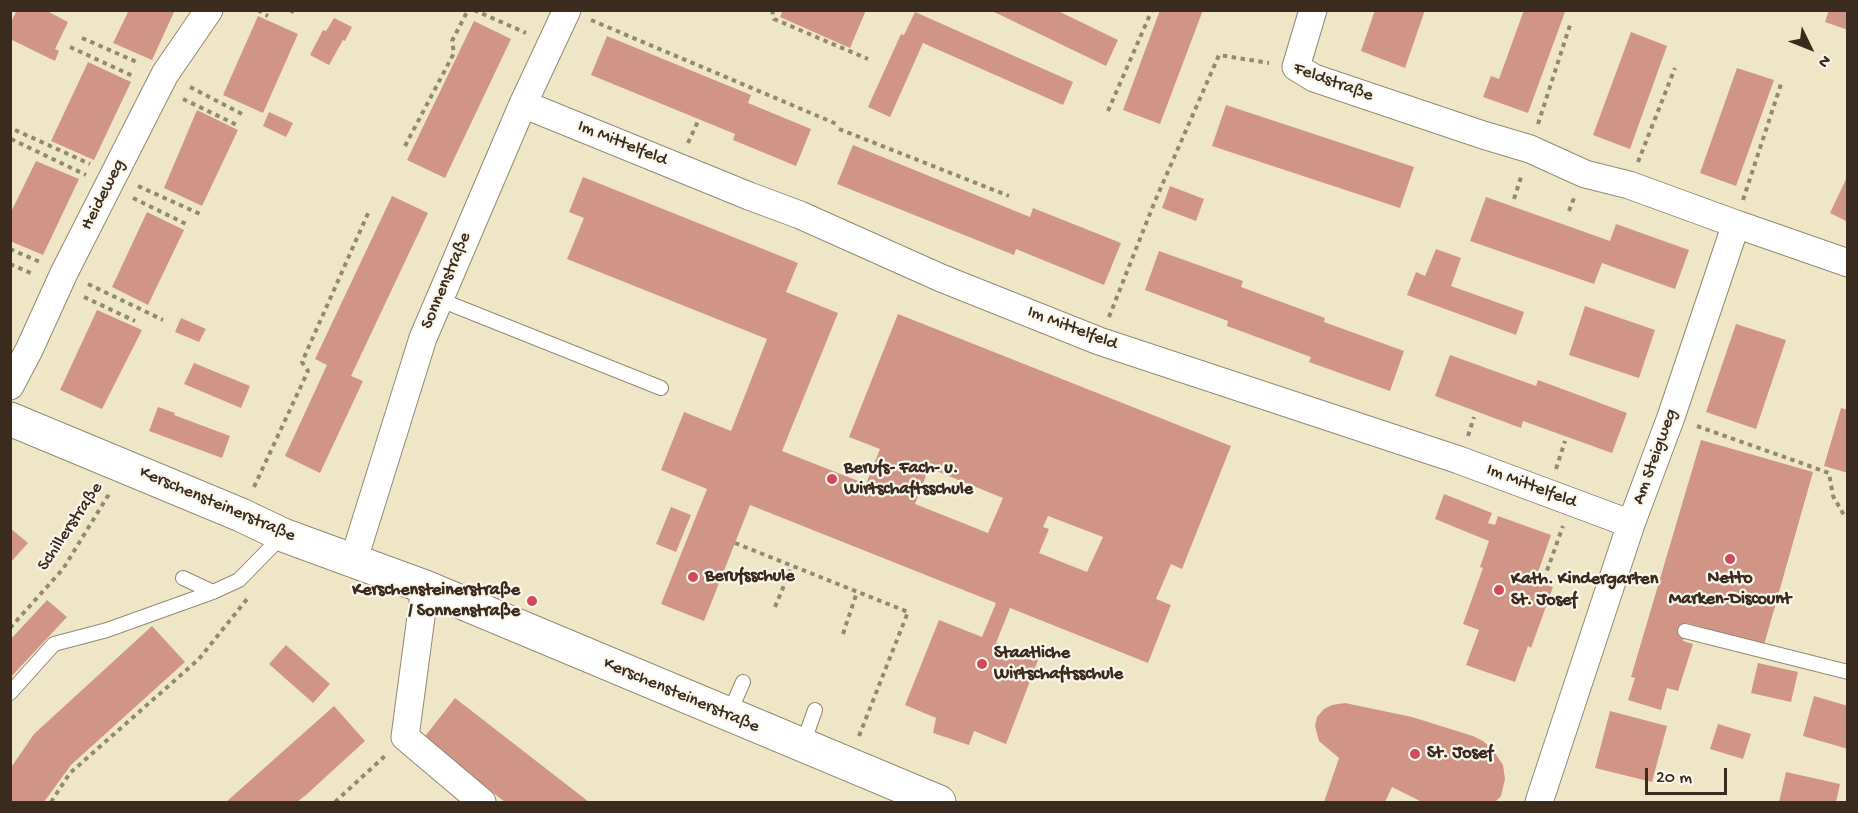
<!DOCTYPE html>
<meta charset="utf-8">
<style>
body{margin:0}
#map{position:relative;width:1858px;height:813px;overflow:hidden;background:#efe6c8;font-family:"Gochi Hand",sans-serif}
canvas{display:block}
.frame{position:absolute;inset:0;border:12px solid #3b2a1e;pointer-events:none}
.north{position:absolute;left:1780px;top:18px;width:60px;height:60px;-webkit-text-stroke:4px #fbf7ec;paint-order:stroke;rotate:133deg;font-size:16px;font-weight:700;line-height:24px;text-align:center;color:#3b2a1e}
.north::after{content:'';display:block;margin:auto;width:21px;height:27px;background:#3b2a1e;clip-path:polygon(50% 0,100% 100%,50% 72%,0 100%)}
.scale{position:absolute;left:1645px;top:768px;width:82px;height:27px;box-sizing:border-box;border:3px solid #3b2a1e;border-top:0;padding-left:8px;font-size:18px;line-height:21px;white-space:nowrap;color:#3b2a1e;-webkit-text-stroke:4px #fbf7ec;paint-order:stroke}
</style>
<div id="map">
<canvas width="1858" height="813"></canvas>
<div class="frame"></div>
<div class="north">N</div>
<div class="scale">20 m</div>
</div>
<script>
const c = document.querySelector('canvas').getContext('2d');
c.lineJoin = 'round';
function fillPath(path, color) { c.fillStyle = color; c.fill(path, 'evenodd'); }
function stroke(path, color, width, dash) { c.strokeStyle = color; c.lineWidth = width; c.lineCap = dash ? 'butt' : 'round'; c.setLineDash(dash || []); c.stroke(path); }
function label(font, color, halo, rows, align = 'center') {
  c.font = font + ' "Gochi Hand",sans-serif'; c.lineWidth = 4.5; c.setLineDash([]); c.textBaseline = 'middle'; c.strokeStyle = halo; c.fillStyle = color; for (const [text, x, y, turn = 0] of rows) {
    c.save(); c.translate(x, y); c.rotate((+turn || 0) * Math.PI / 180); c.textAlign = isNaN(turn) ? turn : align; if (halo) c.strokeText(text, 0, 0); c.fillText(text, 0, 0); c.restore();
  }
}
const building = new Path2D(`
 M17 10H45L68 22 55 49 59 51 55 61 10 39V24Z
 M129 10H175L152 60 113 43Z
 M783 10H866L850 48 780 17Z
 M990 10H1056L1118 40 1106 66Z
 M1160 10H1203L1160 124 1123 110Z
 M1375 10H1425L1405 68 1361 51Z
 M1524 10H1559L1565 12 1528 113 1483 97 1491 76 1499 79Z
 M1829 10H1848V30L1825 22Z
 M915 12 1073 82 1063 105 923 43 890 117 868 107 901 34 904 35Z
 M258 16 298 34 263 113 223 95Z
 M334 18 352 27 345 41 343 40 329 65 310 55 323 30 326 31Z
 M474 21 511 39 445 178 407 160Z
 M1631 32 1667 46 1630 149 1593 135Z
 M607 36 751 95 748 103 811 129 796 166 733 140 735 134 591 75Z
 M88 62 131 82 94 160 51 141Z
 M1737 68 1774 80 1736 186 1700 173Z
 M1226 105 1414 167 1400 208 1212 146Z
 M197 110 238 130 202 206 164 188Z
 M269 112 293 123 286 137 263 126Z
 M853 145 1030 217 1033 208 1121 243 1104 285 1016 249 1014 255 837 184Z
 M36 161 79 179 43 255 10 241V214Z
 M1848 175V222L1830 213Z
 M583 177 798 263 786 292 838 313 782 451 866 484 880 449 849 437 898 314 1231 446 1182 569 1171 564 1156 599 1171 605 1148 663 1010 608 996 643 1038 660 1006 744 974 731 969 745 933 733 936 718 905 705 939 620 982 637 996 603 750 505 704 621 661 604 707 489 661 470 684 412 731 431 767 339 567 259 584 218 569 212ZM929 468 1003 498 988 533 915 504ZM1048 516 1103 537 1087 572 1039 553 1049 529 1043 527Z
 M1170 186 1204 199 1196 221 1162 208Z
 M392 196 428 213 351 376 363 381 320 473 285 456 327 365 315 359Z
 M1486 197 1610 241 1616 224 1689 250 1675 289 1602 263 1594 284 1470 241Z
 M147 212 184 230 148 305 112 287Z
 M1436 249 1461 258 1451 286 1524 312 1516 335 1407 295 1416 272 1425 276Z
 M1159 251 1243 281 1241 287 1325 318 1324 322 1404 351 1390 391 1309 362 1311 357 1227 326 1228 321 1145 290Z
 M1585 306 1655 330 1639 378 1569 355Z
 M97 310 142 330 102 409 60 390Z
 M181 318 206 329 199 342 175 332Z
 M1736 324 1786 340 1756 429 1706 412Z
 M1450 355 1536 386 1538 380 1627 413 1612 453 1523 421 1521 428 1435 396Z
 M194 363 250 386 241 408 184 384Z
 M158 407 175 413 174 415 230 436 222 458 149 431Z
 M1841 408 1848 410V473L1824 466Z
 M1701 440 1813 472 1764 645 1687 623 1683 641 1693 644 1678 691 1667 688 1661 710 1628 700 1635 678 1631 677Z
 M1444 494 1492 513 1488 523 1495 525 1498 516 1551 535 1535 581 1553 587 1531 648 1528 646 1515 682 1466 665 1479 630 1463 624 1483 568 1480 567 1489 541 1435 519Z
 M671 507 691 515 676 552 656 544Z
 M10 528 28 543 10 563Z
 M47 600 67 617 10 678V640Z
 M152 626 185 662 71 765 44 802H10V769L34 734Z
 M286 645 330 684 313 703 269 664Z
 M1758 663 1798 672 1791 702 1751 693Z
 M1814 696 1848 706V749L1803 736Z
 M455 698 589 802H505L423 739Z
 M1345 703 1412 717 1473 736 1483 741 1493 750 1503 765 1505 779 1501 796 1495 802H1422L1392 787 1385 802H1324L1339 758 1319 741 1315 726 1317 717 1324 709 1332 705Z
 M334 706 365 741 306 795 297 802H226Z
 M1610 711 1667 726 1652 782 1595 768Z
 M1718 724 1751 734 1743 759 1710 749Z
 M1786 772 1840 784 1836 802H1779Z`);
const path = new Path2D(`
 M258 10 268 16
 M290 10 297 14
 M474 10 526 33
 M772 10 774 19 868 59
 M591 20 839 125
 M82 38 139 63
 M70 47 135 77
 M190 87 242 114
 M183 99 239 126
 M1108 111 1152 10
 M1538 124 1570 25
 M839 129 1009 196
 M15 130 90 164
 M11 139 86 175
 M688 143 699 119
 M405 146 454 53 452 41 468 10
 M1638 162 1675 68
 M138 186 200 214
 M133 198 186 224
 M1514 199 1522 174
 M1743 200 1782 81
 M1569 211 1574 198
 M10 249 40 262
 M10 264 33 274
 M88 284 163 320
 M84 297 135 321
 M1109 317 1155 201 1219 55 1269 63
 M1697 426 1829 473 1833 496 1844 515
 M1468 436 1474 417
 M1556 469 1565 441
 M254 487 308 371 302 362 369 211
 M735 543 908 612 859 736
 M1544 579 1563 526
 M775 607 792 566
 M10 628 63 569 109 494
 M843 634 857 592
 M51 802 70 773 199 659 247 599
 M335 802 387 754`);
const service = new Path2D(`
 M438 299 661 388
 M183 578 213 592
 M1685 631 1848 672
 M10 693 54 644 107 630 213 592 239 580 283 535
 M728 716 743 682
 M803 744 815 710`);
const minor = new Path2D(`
 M1313 10 1296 67 1314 78 1483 135 1530 149 1585 174 1629 185 1736 224
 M523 104 749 196 800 215 941 278 1099 341 1459 460 1631 524
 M10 386 29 350 64 273 165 74 209 10
 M353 562 423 338 523 104 567 10
 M425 587 405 737 482 802
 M1539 802 1631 524 1671 417 1736 224 1848 263`);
const tertiary = new Path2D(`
 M10 419 241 515 283 535 425 587 939 802`);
const markers = [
 [832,479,6,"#d1495b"],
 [1730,559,6,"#d1495b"],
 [693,577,6,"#d1495b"],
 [1499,590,6,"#d1495b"],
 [532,601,6,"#d1495b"],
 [982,664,6,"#d1495b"],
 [1415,754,6,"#d1495b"]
];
const streetNames = [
 ["Feldstraße",1333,83,20],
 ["Im Mittelfeld",622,144,22],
 ["Heideweg",104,195,-63],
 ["Sonnenstraße",447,281,-67],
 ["Im Mittelfeld",1072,329,21],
 ["Am Steigweg",1656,457,-70],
 ["Im Mittelfeld",1531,487,21],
 ["Kerschensteinerstraße",217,505,23],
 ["Schillerstraße",71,527,-56],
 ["Kerschensteinerstraße",681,696,23]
];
const poiNames = [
 ["Berufs- Fach- u.",844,469],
 ["Wirtschaftsschule",844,490],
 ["Berufsschule",705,577],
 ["Netto",1730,579,"center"],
 ["Marken-Discount",1730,600,"center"],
 ["Kath. Kindergarten",1511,580],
 ["St. Josef",1511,601],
 ["Kerschensteinerstraße",520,591,"right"],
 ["/ Sonnenstraße",520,612,"right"],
 ["Staatliche",994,654],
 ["Wirtschaftsschule",994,675],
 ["St. Josef",1427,754]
];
fillPath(building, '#d19587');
stroke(service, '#958873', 16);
stroke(minor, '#958873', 29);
stroke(tertiary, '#958873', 35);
stroke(path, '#958873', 4, [4.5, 4.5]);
stroke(service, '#fff', 14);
stroke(minor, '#fff', 27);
stroke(tertiary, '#fff', 33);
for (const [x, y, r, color] of markers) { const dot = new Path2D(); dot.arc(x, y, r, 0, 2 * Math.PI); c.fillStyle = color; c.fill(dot); stroke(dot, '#fbf7ec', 2); }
label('18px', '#3b2a1e', '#fbf7ec', streetNames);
label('bold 18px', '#3b2a1e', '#fbf7ec', poiNames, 'left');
</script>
